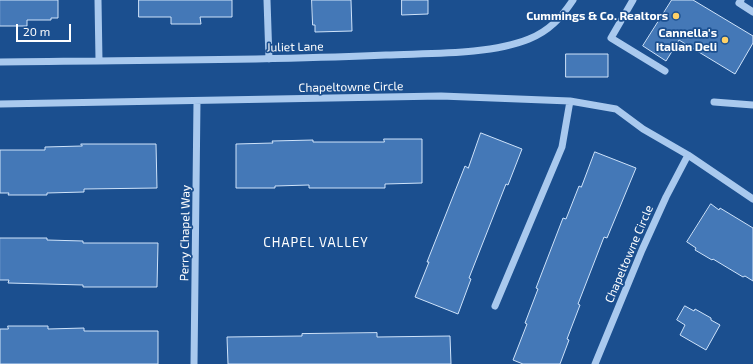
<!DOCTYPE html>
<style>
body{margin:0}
#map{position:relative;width:753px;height:364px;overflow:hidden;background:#1b4f8f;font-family:"Exo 2",sans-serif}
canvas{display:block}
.scale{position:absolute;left:16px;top:24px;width:55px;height:18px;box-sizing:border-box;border:2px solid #fff;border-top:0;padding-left:5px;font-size:12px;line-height:14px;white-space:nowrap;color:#fff;-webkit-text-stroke:3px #1b4f8f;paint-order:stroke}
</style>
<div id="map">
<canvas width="753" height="364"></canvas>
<div class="scale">20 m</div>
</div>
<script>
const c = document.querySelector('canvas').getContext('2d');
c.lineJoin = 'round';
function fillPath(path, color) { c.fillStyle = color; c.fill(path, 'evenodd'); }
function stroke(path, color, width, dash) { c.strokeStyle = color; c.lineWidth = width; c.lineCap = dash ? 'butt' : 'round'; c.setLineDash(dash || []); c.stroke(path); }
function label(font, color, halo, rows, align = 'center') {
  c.font = font + ' "Exo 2",sans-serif'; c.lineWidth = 3.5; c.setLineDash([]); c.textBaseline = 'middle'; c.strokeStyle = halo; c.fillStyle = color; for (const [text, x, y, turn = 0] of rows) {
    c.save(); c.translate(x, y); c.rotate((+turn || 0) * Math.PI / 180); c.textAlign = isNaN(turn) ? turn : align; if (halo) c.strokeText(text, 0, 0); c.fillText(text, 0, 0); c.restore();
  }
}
const building = new Path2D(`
 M0 0H58V18H51V20H27V26H0Z
 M139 0H232V17H200L201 24H171V17H139Z
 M312 0H351L352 31 315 32V25H313Z
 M402 0H428V14L402 15Z
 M672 0H693L753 36V43L735 74 679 40 666 61 643 46Z
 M566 54H608V77H566Z
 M481 133 522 149 508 185 506 184 469 278 471 279 458 314 415 297 429 262H427L465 166 468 168Z
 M384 139H422V183L385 184V188H309V185L275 186V188H236V144L273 143 272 141 313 140V142H384Z
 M81 144H156L157 188 84 189V192L47 193V195H8L9 193H0V150H45V147L82 146Z
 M595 152 636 168 607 238 604 237 578 304 580 305 567 339 569 340 560 364H523L513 360 527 324 525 323 538 289 536 288 563 218 566 219 579 186 581 187Z
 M711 204 719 210 720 208 753 228V281L745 276 743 277 713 259 712 260 695 250 696 248 687 242Z
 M0 238H47V240L83 241V243H158L157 287H83V285L8 283 9 280H0Z
 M685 306 694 311 695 309 711 318V320L720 325 706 350 680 335 685 325 677 320Z
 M8 326H48V329L84 328V331H158V364H0V329H8Z
 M377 333V337L450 336 451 364H228L227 337 302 336V334Z`);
const minor = new Path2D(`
 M98 0 99 60
 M267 0 269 59
 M633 0 611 38 665 71
 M741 0 739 3 753 12
 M0 62C129 60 257 61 386 55 429 53 490 55 529 39 549 31 561 18 573 0
 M714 102 753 105
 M0 104 441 96 570 101 616 109 643 129 688 155 753 199
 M495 306 562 147 570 101
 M194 364 197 101
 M595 364 642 250 666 197 688 155`);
const markers = [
 [676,16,4,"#ffd166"],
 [725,40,4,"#ffd166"]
];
const poiNames = [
 ["Cummings & Co. Realtors",668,16],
 ["Cannella's",717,33],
 ["Italian Deli",717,47]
];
const streetNames = [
 ["Juliet Lane",295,47,-1],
 ["Chapeltowne Circle",351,87,-1],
 ["Perry Chapel Way",185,233,-89],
 ["Chapeltowne Circle",629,254,-67]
];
const neighbourhoodNames = [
 ["CHAPEL VALLEY",316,243]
];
fillPath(building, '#4478b7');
stroke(building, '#cfe3fa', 1);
stroke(minor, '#a9c9ee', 7);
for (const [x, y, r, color] of markers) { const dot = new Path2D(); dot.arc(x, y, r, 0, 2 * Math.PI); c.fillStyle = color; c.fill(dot); stroke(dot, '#1b4f8f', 1.5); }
label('bold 12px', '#fff', '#1b4f8f', poiNames, 'right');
label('12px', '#fff', '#1b4f8f', streetNames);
c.letterSpacing = '1px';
label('13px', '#fff', '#1b4f8f', neighbourhoodNames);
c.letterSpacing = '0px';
</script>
